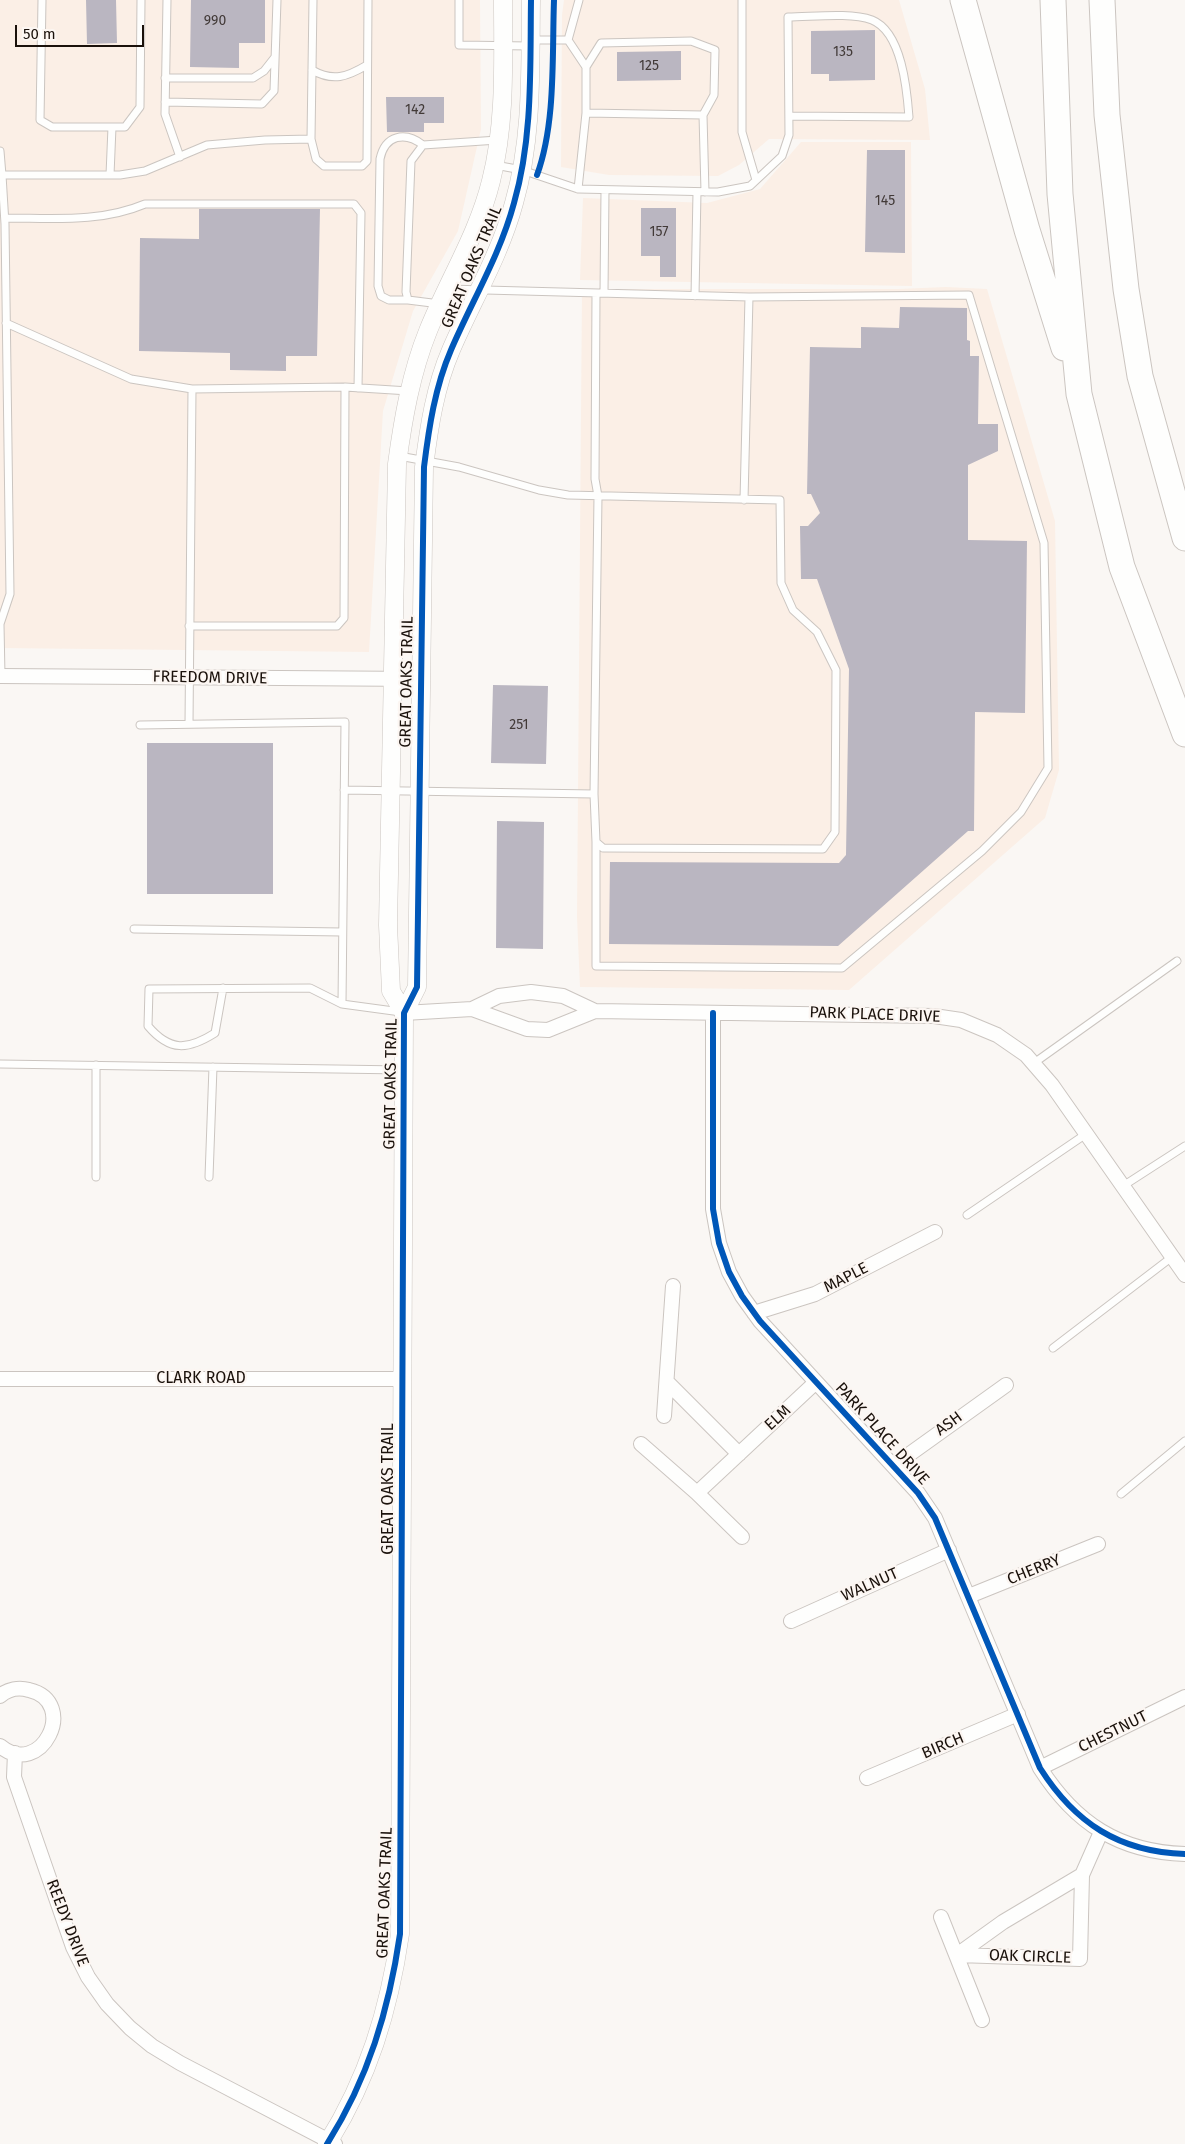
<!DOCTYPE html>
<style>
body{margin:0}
#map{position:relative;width:1185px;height:2144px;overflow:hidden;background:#faf7f4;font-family:"Fira Sans",sans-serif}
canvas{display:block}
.scale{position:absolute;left:15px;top:25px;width:129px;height:22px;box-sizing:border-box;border:2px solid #1a110b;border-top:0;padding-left:6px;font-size:15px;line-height:18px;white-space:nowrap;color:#1a110b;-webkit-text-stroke:4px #fcf6f2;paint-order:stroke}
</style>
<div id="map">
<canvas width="1185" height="2144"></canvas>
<div class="scale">50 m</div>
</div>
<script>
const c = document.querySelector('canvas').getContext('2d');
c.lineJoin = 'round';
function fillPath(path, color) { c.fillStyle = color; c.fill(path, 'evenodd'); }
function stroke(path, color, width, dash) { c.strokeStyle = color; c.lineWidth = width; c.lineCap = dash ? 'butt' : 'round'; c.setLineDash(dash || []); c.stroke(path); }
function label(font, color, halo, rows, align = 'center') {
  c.font = font + ' "Fira Sans",sans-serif'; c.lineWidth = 4.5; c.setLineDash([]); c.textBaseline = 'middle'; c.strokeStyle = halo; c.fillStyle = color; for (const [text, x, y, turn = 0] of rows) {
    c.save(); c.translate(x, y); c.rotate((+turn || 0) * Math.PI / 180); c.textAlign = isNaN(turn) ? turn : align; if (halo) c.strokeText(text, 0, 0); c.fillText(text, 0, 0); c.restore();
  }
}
const built = new Path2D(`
 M0 0H480L481 129 458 231 413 311 383 411 369 652 0 648Z
 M564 0H899L925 89 930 140 769 139 739 165 718 176 609 175 561 167 562 15Z
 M801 142H911L912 286 580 280 583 198 707 203 760 189Z
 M946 287 987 289 1055 521 1059 770 1045 818 849 990 580 987 577 917 582 289H898Z`);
const building = new Path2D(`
 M86 0H116L117 43 87 44Z
 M191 0H265V43H239V68L190 67Z
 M875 30V80L829 81V74H811V31Z
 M681 51V80L617 81V52Z
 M386 97H444V123H424V132H387Z
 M867 150H905V253L865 252Z
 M641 208H676V277H660V256H641Z
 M199 209H320L317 356H286V371L230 370V353L139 351 140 238 199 239Z
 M900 307 967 308V340L970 341V356H979L978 424H998V451L968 465V540L1027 541 1025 713 975 712 974 831H968L838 946 609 944 610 862 839 863 846 855 849 669 817 579H801L800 526H808L820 513 811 494H807L810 347 861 348V327L899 328Z
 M493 685 548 686 546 764 491 763Z
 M147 743H273V894H147Z
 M497 821 544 822 543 949 496 948Z`);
const service = new Path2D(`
 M42 0 40 120 52 127H125L140 107 141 0
 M167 0 165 114 180 157
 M459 0V45L530 46
 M742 0V132L756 180
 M531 40H568L586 67V113L703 115 714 95 715 50 691 41 601 43 586 67
 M568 40 579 0
 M312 70C333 82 347 77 367 65
 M165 78H253L264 71 275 57
 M165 102 262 104 274 91 277 0
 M703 115 705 192
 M311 139 316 159 324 166H362L367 161 368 0
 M0 151 2 175
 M495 165 522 170 578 189 718 192 750 186 782 156 789 135 788 17C812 17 850 12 872 20 902 32 907 90 909 117L789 116
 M110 175 112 127
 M578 189 586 113
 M5 218C52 218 100 223 145 204H354L361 213 358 388
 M448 289 749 297 969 295 1044 543 1048 768 1021 812 982 851 842 968 596 966V842
 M604 293 605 190
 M695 296 697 192
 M408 300H389L381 296 378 286 380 159C385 135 405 131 423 145
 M440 304 408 300 406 292 411 161 423 145 498 140
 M6 323 131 379 192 389 189 724
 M345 387 409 391
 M744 500 749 297
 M189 626H337L344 618 345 387 192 389
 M1 676 0 624 10 594 5 224 2 175H120L145 171 207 145 265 140 311 139 313 0
 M140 725 345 722 342 1004
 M344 790 594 794 596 842 603 848 823 849 835 832 836 670 817 632 793 610 781 583 780 500 568 495 539 490 459 467 399 456
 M594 794 598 496 595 479 596 293
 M134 929 342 932
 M223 988 215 1033C188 1050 170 1052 148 1026L149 989 310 988 342 1004 401 1012
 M1034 1063 1177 961
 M0 1064 403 1070
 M96 1177V1065
 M209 1177 213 1067
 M1123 1186 1185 1146
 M967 1215 1086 1134
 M1053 1348 1172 1257
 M1121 1494 1185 1441`);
const minor = new Path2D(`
 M0 676 421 679
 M472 1009 527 1029 548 1030 595 1011
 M404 1013 472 1009 499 996 531 992 563 996 595 1011 934 1016 961 1020 997 1035 1026 1055 1052 1085 1185 1275
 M713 1013V1209L719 1243 729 1272 742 1296 760 1321 918 1493 935 1518 1040 1768C1075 1823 1119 1852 1185 1854
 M754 1313 815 1294 935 1232
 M0 1379H403
 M667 1382 739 1454
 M664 1416 673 1286
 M641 1444 697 1493 742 1537
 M893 1466 1006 1385
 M697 1493 816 1382
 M969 1596 1098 1544
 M791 1621 949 1550
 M0 1696C8 1689 19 1687 29 1690 80 1702 41 1780 0 1746
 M15 1753 14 1777 73 1947 88 1977 107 2004 130 2028 152 2046 180 2063 335 2144
 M1040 1768 1185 1697
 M867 1778 1018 1714
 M941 1917 982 2020
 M957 1955 1080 1959 1082 1875
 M957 1955 1003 1922 1082 1875 1101 1832`);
const tertiary = new Path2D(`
 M404 1013 391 991 388 925 397 464C403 419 411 373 428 331 448 281 478 234 491 181 506 122 503 61 503 0
 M327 2144C368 2079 389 2010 400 1934L404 1013 417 987 424 467C429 427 435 387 451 350 472 301 500 255 514 203 533 137 530 68 531 0`);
const motorway = new Path2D(`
 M963 0 1027 230 1064 348
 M1053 0 1060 194 1079 394 1122 567 1185 734
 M1102 0 1107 115 1126 289 1140 376 1185 538`);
const cycleway = new Path2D(`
 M537 175C556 123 552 55 554 0
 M713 1013V1209L719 1243 729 1272 742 1296 760 1321 918 1493 935 1518 1040 1768C1075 1823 1119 1852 1185 1854
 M327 2144C368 2079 389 2010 400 1934L404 1013 417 987 424 467C429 427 435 387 451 350 472 301 500 255 514 203 533 137 530 68 531 0`);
const numberNames = [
 ["990",215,21],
 ["135",843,52],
 ["125",649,66],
 ["142",415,110],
 ["145",885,201],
 ["157",659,232],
 ["251",519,725]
];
const streetNames = [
 ["GREAT OAKS TRAIL",472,267,-67],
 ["FREEDOM DRIVE",210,678,1],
 ["GREAT OAKS TRAIL",407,682,-89],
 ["PARK PLACE DRIVE",875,1015,2],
 ["GREAT OAKS TRAIL",391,1084,-89],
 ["MAPLE",846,1278,-27],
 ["CLARK ROAD",201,1379],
 ["ELM",778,1418,-43],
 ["ASH",949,1424,-36],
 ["PARK PLACE DRIVE",882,1434,48],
 ["GREAT OAKS TRAIL",389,1489,-90],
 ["CHERRY",1034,1570,-22],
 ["WALNUT",870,1585,-24],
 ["CHESTNUT",1113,1732,-26],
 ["BIRCH",943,1746,-23],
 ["GREAT OAKS TRAIL",385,1893,-88],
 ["REEDY DRIVE",67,1923,69],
 ["OAK CIRCLE",1030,1957,2]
];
fillPath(built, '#fbefe6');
fillPath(building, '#bab6c1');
stroke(service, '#cbc5c0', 9);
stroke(minor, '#cbc5c0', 16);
stroke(tertiary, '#cbc5c0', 19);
stroke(motorway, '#cbc5c0', 27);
stroke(service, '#fefefd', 7);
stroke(minor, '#fefefd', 14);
stroke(tertiary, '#fefefd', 18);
stroke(motorway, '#fefefd', 25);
stroke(cycleway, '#0057b8', 6);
label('14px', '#423a38', null, numberNames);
label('16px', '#1a110b', '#fcf6f2', streetNames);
</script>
